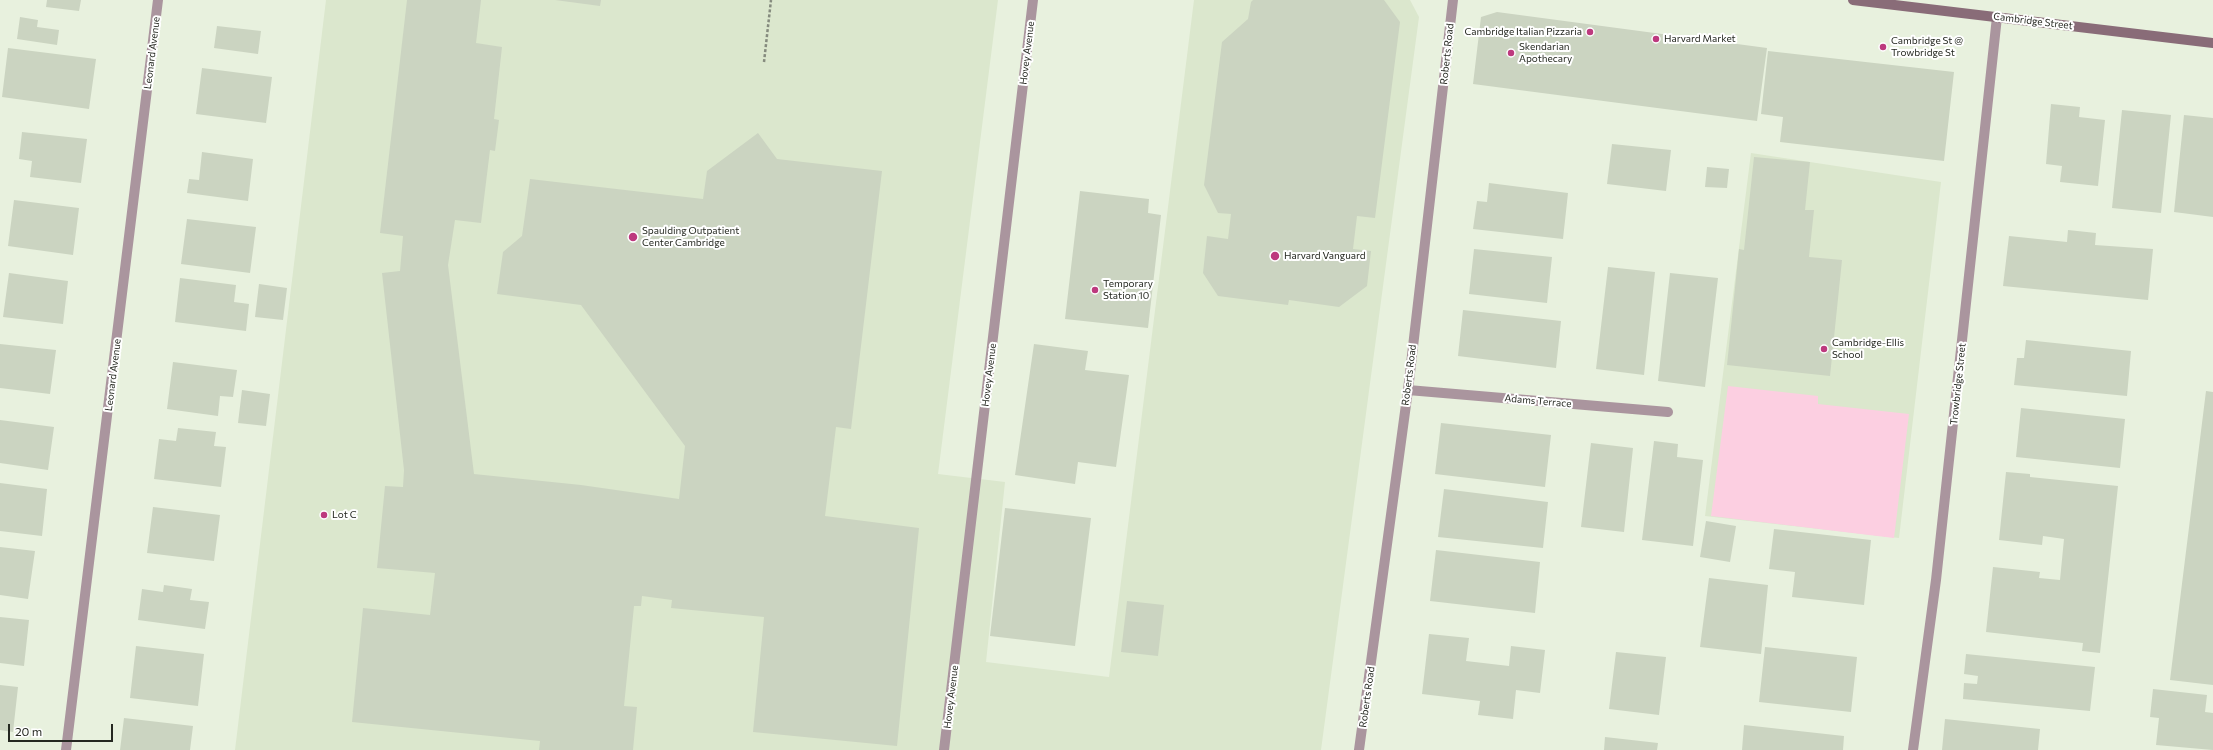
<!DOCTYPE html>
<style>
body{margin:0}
#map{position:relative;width:2213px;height:750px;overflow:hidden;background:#e8f1de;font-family:Commissioner,sans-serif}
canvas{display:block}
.scale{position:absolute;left:8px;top:724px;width:105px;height:18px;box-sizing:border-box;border:2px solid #252821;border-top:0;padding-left:5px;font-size:12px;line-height:14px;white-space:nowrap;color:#252821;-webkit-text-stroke:3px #fff;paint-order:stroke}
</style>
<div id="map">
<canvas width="2213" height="750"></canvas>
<div class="scale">20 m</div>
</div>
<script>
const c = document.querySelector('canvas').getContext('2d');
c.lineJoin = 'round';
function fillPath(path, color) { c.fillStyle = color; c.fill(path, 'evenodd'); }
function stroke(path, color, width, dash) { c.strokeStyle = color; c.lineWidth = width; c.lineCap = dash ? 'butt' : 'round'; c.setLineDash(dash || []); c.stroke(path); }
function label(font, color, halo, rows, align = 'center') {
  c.font = font + ' Commissioner,sans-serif'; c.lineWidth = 4; c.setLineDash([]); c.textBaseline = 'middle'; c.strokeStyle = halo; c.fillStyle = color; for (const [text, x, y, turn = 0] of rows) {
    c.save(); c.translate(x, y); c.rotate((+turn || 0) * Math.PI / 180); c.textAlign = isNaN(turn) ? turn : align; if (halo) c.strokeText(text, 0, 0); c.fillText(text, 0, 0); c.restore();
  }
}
const built = new Path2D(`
 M326 0H998L938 474 1005 482 986 662 1109 677 1194 0H1410L1419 17 1321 750H235Z
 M1751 153 1941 182 1899 538 1705 516Z`);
const green = new Path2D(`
 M1728 386 1818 396V404L1909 414 1894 538 1711 516Z`);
const building = new Path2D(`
 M47 0H81L79 11 46 7Z
 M407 0H481L476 43 502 47 494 119 499 120 495 151 490 150 481 223 455 220 448 265 474 474 581 485 679 499 685 446 581 305 497 294 503 252 522 236 530 179 703 199 707 171 758 133 777 159 882 171 851 429 836 427 825 516 919 528 897 746 753 732 764 617 671 608 672 600 642 596 641 606H634L624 706 637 707 633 750H539L540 741 352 722 363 608 430 615 435 573 377 568 385 486 403 487 404 470 382 273 400 271 403 236 380 233Z
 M555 0H601L600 6Z
 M1253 0H1384L1400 22 1375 218 1357 216 1353 249 1371 251 1367 286 1339 307 1289 300 1288 305 1218 296 1203 273 1207 236 1228 239 1231 214 1218 213 1204 185 1222 42 1248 19 1251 2Z
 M1497 12 1767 48 1757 121 1473 84 1481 17Z
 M20 17 38 20 37 27 59 30 57 45 17 39Z
 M217 26 261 31 258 54 214 48Z
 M8 48 96 59 89 109 2 97Z
 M1768 51 1954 72 1944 161 1780 142 1783 117 1761 114Z
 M202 68 272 77 266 123 196 114Z
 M2051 104 2080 107 2079 117 2105 120 2098 186 2060 182 2062 166 2046 164Z
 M2122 110 2171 115 2161 213 2112 208Z
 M2184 115 2213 118V217L2174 212Z
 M22 132 87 139 81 183 30 177 32 161 19 159Z
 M1612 144 1671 150 1666 191 1607 184Z
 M202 152 253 159 248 201 187 193 189 179 199 180Z
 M1754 157 1810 162 1805 210H1814L1809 257 1842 260 1830 376 1727 365 1739 249 1744 250Z
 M1707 167 1729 169 1727 188 1705 187Z
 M1489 183 1568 193 1563 239 1473 229 1477 201 1487 202Z
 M1080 191 1149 199 1148 213 1161 215 1148 328 1065 319Z
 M14 200 79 208 73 255 8 246Z
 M187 219 256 227 250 273 181 264Z
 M2068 230 2096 233 2095 245 2153 249 2148 300 2003 286 2009 236 2067 242Z
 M1474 249 1552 257 1547 303 1469 294Z
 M1608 267 1655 272 1644 375 1596 369Z
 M9 273 68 281 63 324 3 317Z
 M1670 273 1718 278 1705 387 1658 381Z
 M180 278 236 285 234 302 249 304 246 331 175 322Z
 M259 284 287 288 283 320 255 317Z
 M1463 310 1561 321 1556 368 1458 356Z
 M2026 340 2131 351 2127 396 2014 385 2017 358H2024Z
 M0 344 56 350 50 394 0 388Z
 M1034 344 1088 351 1085 370 1129 375 1116 467 1078 462 1075 484 1015 475Z
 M173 362 237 370 233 397 220 396 218 416 167 409Z
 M242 390 270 394 266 426 238 423Z
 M2206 391 2213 392V685L2170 680Z
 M2021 408 2125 419 2120 468 2016 457Z
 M0 420 54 427 48 470 0 463Z
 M1441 423 1551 435 1545 487 1435 474Z
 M178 428 216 432 214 446 226 447 221 487 154 479 159 439 176 441Z
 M1654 441 1678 444 1677 457 1703 460 1693 546 1642 540Z
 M1591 443 1633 448 1624 532 1581 527Z
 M2006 472 2030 474V477L2118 486 2100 653 2082 651 2083 643 1986 632 1993 567 2040 572 2039 578 2060 580 2064 539 2043 536 2042 545 1999 540Z
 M0 483 47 489 42 536 0 531Z
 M1444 489 1548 502 1543 548 1438 537Z
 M153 507 220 515 214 561 147 553Z
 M1005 508 1091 518 1075 646 990 636Z
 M1706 521 1736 526 1730 562 1700 557Z
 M1774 529 1871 540 1864 605 1792 597 1795 572 1769 569Z
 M0 547 35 551 28 599 0 595Z
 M1436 550 1540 562 1535 613 1430 601Z
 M1709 578 1768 585 1761 654 1700 647Z
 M164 585 192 589 190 600 209 602 205 629 138 620 142 589 163 592Z
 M1127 601 1164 605 1158 656 1121 652Z
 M0 617 29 620 24 666 0 663Z
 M1429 634 1469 638 1466 661 1509 666 1511 646 1545 650 1540 693 1516 690 1513 719 1478 715 1480 701 1422 694Z
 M136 646 204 654 198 706 130 698Z
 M1765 647 1857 657 1851 712 1759 702Z
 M1616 652 1666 657 1659 715 1609 709Z
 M1966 654 2095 667 2090 711 1963 699 1964 683 1977 684 1978 676 1964 674Z
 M0 685 18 687 13 732 0 730Z
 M2153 689 2207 695 2205 712 2213 713V750L2156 745 2159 718 2150 717Z
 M124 718 193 726 190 750H120Z
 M1945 719 2040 729 2038 750H1942Z
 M1744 725 1844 736 1843 750H1742Z
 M1605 737 1658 743 1657 750H1604Z`);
const path = new Path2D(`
 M764 62 771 0`);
const street = new Path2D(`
 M1408 390 1668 412
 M66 750 158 0
 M944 750 1033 0
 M1359 750 1408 390 1453 0
 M1913 750 1936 580 1997 17`);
const secondary = new Path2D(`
 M1853 0 2213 43`);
const markers = [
 [1590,32,4,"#bd397e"],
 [1656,39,4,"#bd397e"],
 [1883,47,4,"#bd397e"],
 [1511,53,4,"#bd397e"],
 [633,237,5,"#bd397e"],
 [1275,256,5,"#bd397e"],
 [1095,290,4,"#bd397e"],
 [1824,349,4,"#bd397e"],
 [324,515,4,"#bd397e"]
];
const streetNames = [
 ["Cambridge Street",2033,21,7],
 ["Leonard Avenue",152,53,-83],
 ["Hovey Avenue",1027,53,-83],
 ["Roberts Road",1447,54,-84],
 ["Leonard Avenue",113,375,-83],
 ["Hovey Avenue",989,375,-83],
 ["Roberts Road",1409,375,-83],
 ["Trowbridge Street",1958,384,-84],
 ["Adams Terrace",1538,401,5],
 ["Hovey Avenue",951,697,-83],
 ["Roberts Road",1367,697,-82]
];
const poiNames = [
 ["Cambridge Italian Pizzaria",1582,32,"right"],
 ["Harvard Market",1664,39],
 ["Cambridge St @",1891,41],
 ["Trowbridge St",1891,53],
 ["Skendarian",1519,47],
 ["Apothecary",1519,59],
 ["Spaulding Outpatient",642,231],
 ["Center Cambridge",642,243],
 ["Harvard Vanguard",1284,256],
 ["Temporary",1103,284],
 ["Station 10",1103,296],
 ["Cambridge-Ellis",1832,343],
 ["School",1832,355],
 ["Lot C",332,515]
];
fillPath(built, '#dbe7cd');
fillPath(green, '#fccfe1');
fillPath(building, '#cbd4c1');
stroke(path, '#858b7e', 2.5, [3, 2]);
stroke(street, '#aa959e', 10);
stroke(secondary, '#896c78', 10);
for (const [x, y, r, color] of markers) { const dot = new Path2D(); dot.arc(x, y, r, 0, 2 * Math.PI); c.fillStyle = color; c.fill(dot); stroke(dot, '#fff', 1.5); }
label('10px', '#252821', '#fff', streetNames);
label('10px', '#252821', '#fff', poiNames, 'left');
</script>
